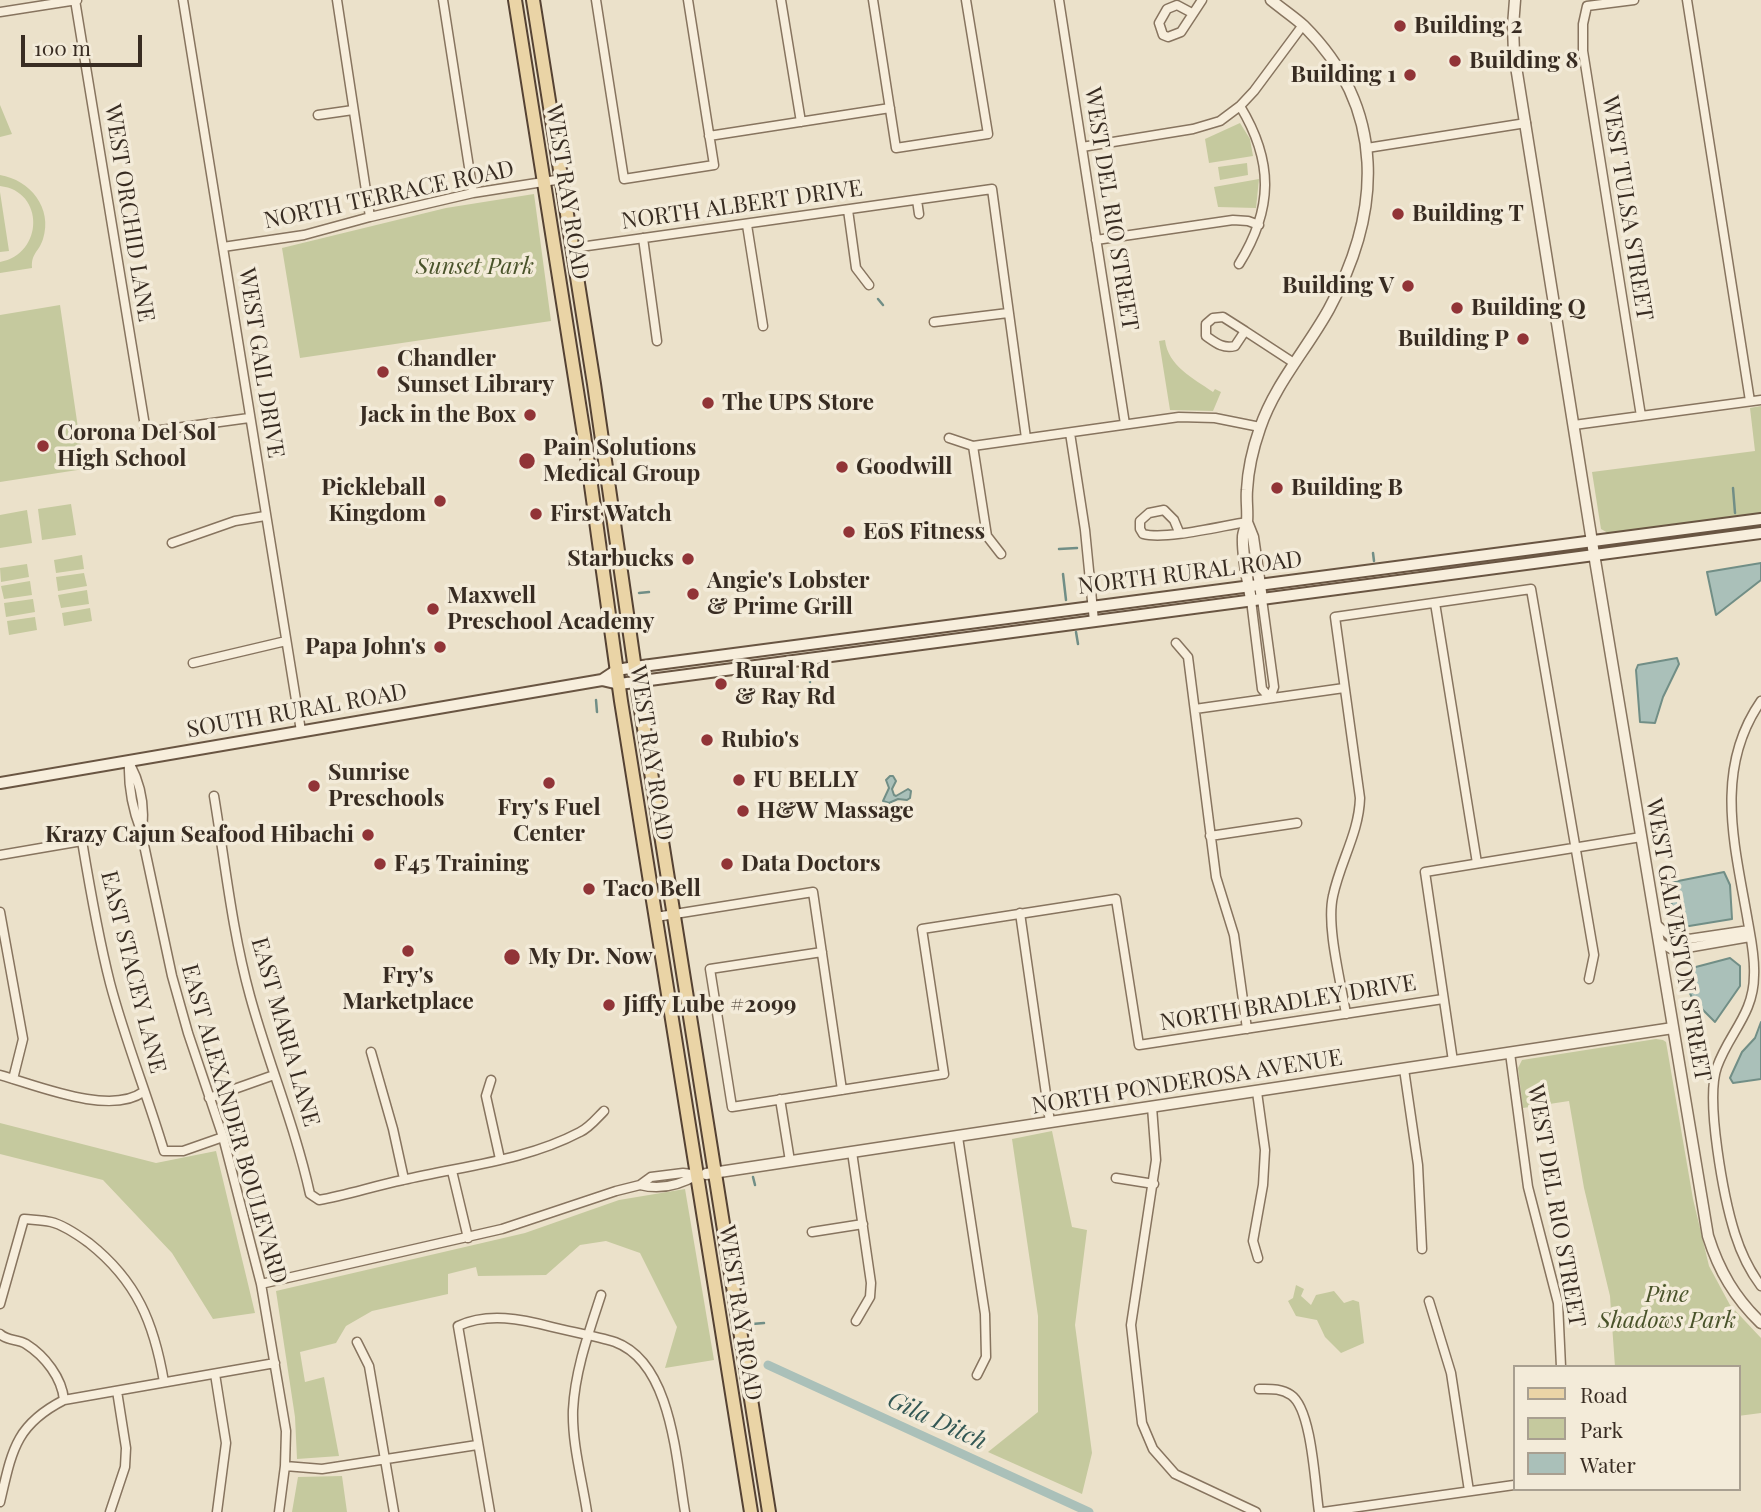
<!DOCTYPE html>
<meta charset="utf-8">
<style>
body{margin:0}
#map{position:relative;width:1761px;height:1512px;overflow:hidden;background:#ebe1ca;font-family:"Playfair Display",serif}
canvas{display:block}
.legend{position:absolute;left:1513px;top:1365px;width:228px;height:126px;box-sizing:border-box;background:#f3ebd9;border:2px solid #a89f90;margin:0;padding:9px 12px;list-style:none;font-size:21px;color:#382c22}
.legend li{display:flex;align-items:center;gap:14px;height:35px}
.legend b{width:35px;border:2px solid #a89f90}
.scale{position:absolute;left:21px;top:35px;width:121px;height:32px;box-sizing:border-box;border:4px solid #382c22;border-top:0;padding-left:9px;font-size:21px;line-height:24px;white-space:nowrap;color:#382c22;-webkit-text-stroke:5px #f3ebd9;paint-order:stroke}
</style>
<div id="map">
<canvas width="1761" height="1512"></canvas>
<ul class="legend">
<li><b style="height:9px;background:#ead4a6"></b>Road</li>
<li><b style="height:19px;background:#c5c99e"></b>Park</li>
<li><b style="height:19px;background:#aac0b9"></b>Water</li>
</ul>
<div class="scale">100 m</div>
</div>
<script>
const c = document.querySelector('canvas').getContext('2d');
c.lineJoin = 'round';
function fillPath(path, color) { c.fillStyle = color; c.fill(path, 'evenodd'); }
function stroke(path, color, width, dash) { c.strokeStyle = color; c.lineWidth = width; c.lineCap = dash ? 'butt' : 'round'; c.setLineDash(dash || []); c.stroke(path); }
function label(font, color, halo, rows, align = 'center') {
  c.font = font + ' "Playfair Display",serif'; c.lineWidth = 7; c.setLineDash([]); c.textBaseline = 'middle'; c.strokeStyle = halo; c.fillStyle = color; for (const [text, x, y, turn = 0] of rows) {
    c.save(); c.translate(x, y); c.rotate((+turn || 0) * Math.PI / 180); c.textAlign = isNaN(turn) ? turn : align; if (halo) c.strokeText(text, 0, 0); c.fillText(text, 0, 0); c.restore();
  }
}
const green = new Path2D(`
 M0 105 12 134 0 137Z
 M1240 123 1250 139 1253 156 1209 163 1205 139Z
 M1247 163 1248 175 1220 180 1218 167Z
 M0 175C30 180 53 208 43 239 39 252 31 253 32 268L0 273V262C44 254 45 191 0 186Z
 M1259 179 1256 208 1218 207 1214 187Z
 M0 192 9 251 0 252Z
 M534 194 551 321 300 358 282 248 446 208Z
 M60 305 84 469 0 482V315Z
 M1165 340C1168 366 1193 378 1213 392L1215 389 1221 392 1213 411 1170 410 1159 341Z
 M1761 406V514L1608 533 1601 529 1592 472 1755 451 1750 408Z
 M71 504 76 535 42 540 38 509Z
 M27 510 32 543 0 548V515Z
 M82 555 84 569 56 573 54 560Z
 M27 564 29 577 1 582 0 568Z
 M84 573 87 586 58 591 56 577Z
 M30 581 32 595 4 599 1 586Z
 M87 590 89 604 61 608 58 595Z
 M33 599 35 612 6 617 4 603Z
 M90 608 92 621 64 626 62 613Z
 M35 617 37 630 9 635 7 621Z
 M1656 1039 1663 1040 1666 1042 1693 1199 1709 1266 1730 1305 1761 1338V1413L1738 1416V1367H1615L1610 1296 1584 1188 1569 1101 1523 1108 1518 1068 1522 1060Z
 M0 1123 156 1163 216 1151 255 1313 213 1319 172 1253 103 1180 0 1154Z
 M1052 1131 1072 1227 1087 1230 1075 1325 1092 1453 1082 1494 988 1452 1038 1412V1316L1012 1139Z
 M685 1189 714 1360 665 1368 677 1327 640 1253 606 1241 580 1245 546 1275 478 1276 476 1267 448 1274V1294L372 1311 346 1326 336 1343 300 1352 305 1382 324 1377 339 1456 297 1459 295 1417 276 1291 525 1233 619 1200Z
 M1296 1285 1304 1289 1301 1296 1311 1305 1316 1295 1334 1291 1344 1303 1353 1300 1359 1302 1364 1343 1341 1353 1325 1337 1317 1320 1296 1316 1288 1301 1293 1298Z
 M342 1476 347 1512H292L298 1477Z`);
const water = new Path2D(`
 M1761 563V580L1716 615 1707 572Z
 M1677 658 1679 664 1663 697 1655 723 1640 722 1636 670 1638 665Z
 M890 776H893L896 781 892 789 894 795 896 796 908 789 911 791 910 798 907 800 898 799 889 803 883 801 889 788 886 780Z
 M1724 872 1730 885 1732 919 1683 927C1673 915 1667 897 1673 882Z
 M1730 958 1740 966V986L1715 1022 1693 1000 1684 980 1692 968Z
 M1761 1022V1079L1733 1083 1730 1078 1742 1052 1755 1038Z`);
const stream = new Path2D(`
 M878 299 883 305
 M1733 488 1735 513
 M1059 549 1077 548
 M1373 553 1374 561
 M1063 574 1066 600
 M639 593 649 592
 M1076 632 1078 644
 M809 671 810 682
 M596 700 597 712
 M753 1177 755 1185
 M752 1324 764 1323`);
const canal = new Path2D(`
 M768 1365 1089 1512`);
const minor = new Path2D(`
 M75 0 146 432 249 418
 M183 0 301 731
 M337 0 370 217
 M443 0 473 193
 M596 0 624 179 714 165 688 0
 M781 0 801 122
 M873 0 896 148 988 134 966 0
 M1059 0 1125 424
 M1634 0 1587 6 1583 24V51L1641 416
 M1687 0 1750 401
 M0 12 77 0
 M1192 13 1177 5 1167 9 1159 23 1163 35 1168 37 1181 32 1202 0
 M318 115 353 110
 M709 136 890 108
 M1082 147 1193 129 1220 121 1240 106 1254 91 1303 25
 M1367 148 1526 123
 M917 200 919 214
 M848 210 856 268 869 285
 M747 225 763 326
 M643 238 657 341
 M1096 240 1233 220 1248 221 1259 225
 M223 247 304 235 370 217 473 193 562 179
 M573 248 992 189 1026 438
 M1239 264C1273 209 1274 162 1240 106
 M1223 317 1245 331 1235 346C1223 349 1216 343 1206 336V324L1213 318Z
 M934 322 1008 313
 M1245 331 1294 363
 M1574 425 1761 400
 M1070 433 1085 530 1094 621
 M949 438 973 446 1179 417 1215 418 1260 427
 M973 446 987 536 1001 554
 M1179 532 1174 520 1164 510 1149 513 1140 521V529L1143 534C1166 540 1221 526 1247 522
 M172 543 235 521 265 516
 M1251 600 1262 689 1270 698 1274 687 1262 599
 M1435 603 1477 863
 M1176 643 1188 657 1216 877 1234 935 1247 1029
 M193 663 286 641
 M1761 701C1713 770 1735 846 1748 922 1751 939 1755 957 1754 975 1754 1014 1729 1033 1717 1067 1705 1100 1724 1199 1735 1234 1741 1253 1749 1270 1761 1286
 M1195 709 1344 688
 M129 761C128 786 132 808 141 831L172 976 188 1033 223 1137 261 1284 286 1431 285 1466 279 1512
 M130 764C140 783 145 806 142 829
 M214 796C225 862 232 931 250 996 268 1062 295 1126 310 1194L319 1200C347 1195 374 1186 403 1180 462 1166 525 1161 580 1132 589 1128 597 1118 604 1111
 M1210 836 1297 823
 M0 855 82 841C90 889 98 936 110 983 125 1040 147 1094 164 1151H183L223 1137
 M0 912 23 1039 13 1079
 M1020 913 1050 1122
 M656 917 813 892 842 1090
 M1656 924 1671 937 1682 940 1749 930
 M1659 942 1671 949H1681L1750 937
 M822 952 710 969 732 1107 944 1074 922 929 1116 899 1139 1045 1443 999
 M1346 1014C1341 982 1326 926 1333 896 1340 862 1359 833 1360 798L1335 617 1531 589 1594 955 1589 979
 M371 1052 393 1129 404 1179
 M1510 1053 1528 1187 1558 1303 1561 1367
 M1453 1061 1425 872 1641 837
 M1404 1069 1418 1165 1422 1249
 M0 1075C36 1085 110 1116 143 1092
 M491 1080 486 1096 500 1159
 M1257 1092 1265 1150 1263 1185 1253 1241 1258 1258
 M209 1098 274 1075
 M780 1099 790 1161
 M1152 1107 1156 1160 1131 1325 1142 1423 1153 1449 1175 1474 1256 1512
 M958 1137 985 1314 986 1357 977 1375
 M852 1152 871 1283 870 1297 856 1321
 M452 1171 468 1238
 M1116 1178 1154 1184
 M640 1185C660 1190 680 1185 697 1175
 M812 1232 863 1224
 M261 1284 502 1229 616 1191 640 1185 651 1177 683 1173 700 1175
 M1429 1301 1451 1373 1469 1491
 M0 1304 24 1219C33 1220 42 1220 51 1222 64 1225 78 1235 89 1243 137 1281 154 1323 164 1382
 M0 1334C7 1341 18 1339 26 1344 45 1356 62 1378 64 1400
 M357 1342 369 1366 394 1512
 M215 1374 226 1443 217 1512
 M1259 1389C1270 1389 1281 1388 1291 1395 1312 1409 1315 1486 1319 1512
 M285 1466 322 1469 477 1445
 M0 1502C12 1451 15 1425 64 1400L275 1363
 M110 1512 125 1467 126 1448 117 1391
 M490 1512 458 1326C488 1312 522 1319 552 1327 572 1332 596 1336 615 1342 672 1363 676 1460 685 1512
 M587 1512C582 1479 572 1444 573 1410 575 1370 589 1332 601 1295
 M1323 1512 1514 1485`);
const tertiary = new Path2D(`
 M1515 0 1513 26 1514 54 1593 548 1708 1236C1719 1271 1735 1298 1761 1323
 M1247 522 1253 537 1262 599
 M1251 600C1248 580 1242 557 1243 537 1243 532 1246 527 1247 522 1248 511 1246 500 1247 490 1248 469 1253 448 1260 428 1275 384 1307 349 1329 309 1382 212 1387 109 1304 26 1294 17 1282 9 1271 0
 M706 1174 1673 1028`);
const secondary = new Path2D(`
 M602 680 617 670 635 667 1761 519
 M0 783 602 680 619 684 627 683 1761 533`);
const primary = new Path2D(`
 M515 0 584 435 621 701 751 1512
 M533 0 594 384 639 697 769 1512`);
const markers = [
 [1400,26,7,"#913437"],
 [1455,61,7,"#913437"],
 [1410,75,7,"#913437"],
 [1398,214,7,"#913437"],
 [1408,286,7,"#913437"],
 [1457,308,7,"#913437"],
 [1523,339,7,"#913437"],
 [383,372,7,"#913437"],
 [708,403,7,"#913437"],
 [530,415,7,"#913437"],
 [43,446,7,"#913437"],
 [527,461,9,"#913437"],
 [842,467,7,"#913437"],
 [1277,488,7,"#913437"],
 [440,501,7,"#913437"],
 [536,514,7,"#913437"],
 [849,532,7,"#913437"],
 [688,559,7,"#913437"],
 [693,594,7,"#913437"],
 [433,609,7,"#913437"],
 [440,647,7,"#913437"],
 [721,684,7,"#913437"],
 [707,740,7,"#913437"],
 [739,780,7,"#913437"],
 [549,783,7,"#913437"],
 [314,786,7,"#913437"],
 [743,811,7,"#913437"],
 [368,835,7,"#913437"],
 [380,864,7,"#913437"],
 [727,864,7,"#913437"],
 [589,889,7,"#913437"],
 [408,951,7,"#913437"],
 [512,957,9,"#913437"],
 [609,1005,7,"#913437"]
];
const poiNames = [
 ["Building 2",1414,26],
 ["Building 8",1469,61],
 ["Building 1",1396,75,"right"],
 ["Building T",1412,214],
 ["Building V",1394,286,"right"],
 ["Building Q",1471,308],
 ["Building P",1509,339,"right"],
 ["Chandler",397,359],
 ["Sunset Library",397,385],
 ["The UPS Store",722,403],
 ["Jack in the Box",516,415,"right"],
 ["Corona Del Sol",57,433],
 ["High School",57,459],
 ["Pain Solutions",543,448],
 ["Medical Group",543,474],
 ["Goodwill",856,467],
 ["Pickleball",426,488,"right"],
 ["Kingdom",426,514,"right"],
 ["Building B",1291,488],
 ["First Watch",550,514],
 ["EōS Fitness",863,532],
 ["Starbucks",674,559,"right"],
 ["Angie's Lobster",707,581],
 ["& Prime Grill",707,607],
 ["Maxwell",447,596],
 ["Preschool Academy",447,622],
 ["Papa John's",426,647,"right"],
 ["Rural Rd",735,671],
 ["& Ray Rd",735,697],
 ["Rubio's",721,740],
 ["Sunrise",328,773],
 ["Preschools",328,799],
 ["FU BELLY",753,780],
 ["Fry's Fuel",549,808,"center"],
 ["Center",549,834,"center"],
 ["H&W Massage",757,811],
 ["Krazy Cajun Seafood Hibachi",354,835,"right"],
 ["F45 Training",394,864],
 ["Data Doctors",741,864],
 ["Taco Bell",603,889],
 ["My Dr. Now",528,957],
 ["Fry's",408,976,"center"],
 ["Marketplace",408,1002,"center"],
 ["Jiffy Lube #2099",623,1005]
];
const streetNames = [
 ["WEST RAY ROAD",567,192,81],
 ["NORTH TERRACE ROAD",389,195,-12],
 ["NORTH ALBERT DRIVE",742,205,-8],
 ["WEST TULSA STREET",1627,208,81],
 ["WEST DEL RIO STREET",1111,209,81],
 ["WEST ORCHID LANE",129,213,81],
 ["WEST GAIL DRIVE",261,363,81],
 ["NORTH RURAL ROAD",1190,573,-7],
 ["SOUTH RURAL ROAD",297,711,-10],
 ["WEST RAY ROAD",651,753,81],
 ["WEST GALVESTON STREET",1678,940,80],
 ["EAST STACEY LANE",133,972,76],
 ["NORTH BRADLEY DRIVE",1288,1003,-9],
 ["EAST MARIA LANE",285,1032,74],
 ["NORTH PONDEROSA AVENUE",1187,1082,-9],
 ["EAST ALEXANDER BOULEVARD",234,1124,74],
 ["WEST DEL RIO STREET",1556,1206,80],
 ["WEST RAY ROAD",740,1313,81]
];
const parkNames = [
 ["Sunset Park",475,267],
 ["Pine",1667,1295],
 ["Shadows Park",1667,1321]
];
const waterNames = [
 ["Gila Ditch",937,1421,25]
];
fillPath(green, '#c5c99e');
fillPath(water, '#aac0b9');
stroke(water, '#718e86', 2);
stroke(stream, '#718e86', 2.5);
stroke(canal, '#aac0b9', 9);
stroke(minor, '#87745f', 11);
stroke(tertiary, '#87745f', 13);
stroke(secondary, '#695542', 14);
stroke(primary, '#554233', 16);
stroke(minor, '#f7eedc', 8);
stroke(tertiary, '#f7eedc', 10);
stroke(secondary, '#f7eedc', 10);
stroke(primary, '#ead4a6', 12);
for (const [x, y, r, color] of markers) { const dot = new Path2D(); dot.arc(x, y, r, 0, 2 * Math.PI); c.fillStyle = color; c.fill(dot); stroke(dot, '#f3ebd9', 2.5); }
label('bold 23px', '#382c22', '#f3ebd9', poiNames, 'left');
label('23px', '#382c22', '#f3ebd9', streetNames);
label('italic 23px', '#49532a', '#f3ebd9', parkNames);
label('italic 24px', '#325754', '#f3ebd9', waterNames);
</script>
